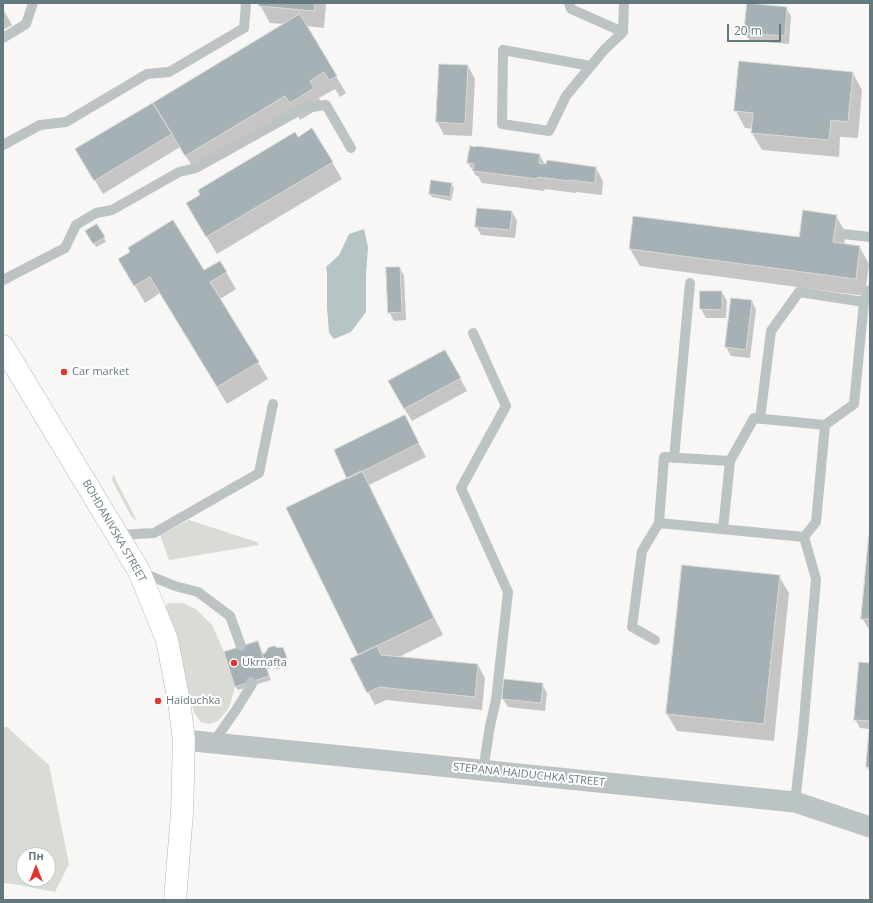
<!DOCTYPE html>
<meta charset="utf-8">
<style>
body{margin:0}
#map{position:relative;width:873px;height:903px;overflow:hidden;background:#f8f7f5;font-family:"Open Sans",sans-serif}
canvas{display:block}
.frame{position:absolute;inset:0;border:4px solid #63797f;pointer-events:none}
.north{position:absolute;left:16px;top:847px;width:40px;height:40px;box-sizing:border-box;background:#fff;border:1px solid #c1c9cc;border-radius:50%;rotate:0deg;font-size:11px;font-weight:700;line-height:16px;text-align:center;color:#63797f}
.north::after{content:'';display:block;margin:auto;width:14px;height:18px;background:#df352d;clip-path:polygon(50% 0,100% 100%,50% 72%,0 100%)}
.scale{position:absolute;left:727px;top:24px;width:54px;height:18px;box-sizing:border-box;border:2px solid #63797f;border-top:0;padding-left:5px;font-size:12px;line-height:14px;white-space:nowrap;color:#63797f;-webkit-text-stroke:3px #fff;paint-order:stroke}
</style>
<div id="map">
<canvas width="873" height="903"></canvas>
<div class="frame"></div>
<div class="north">Пн</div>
<div class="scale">20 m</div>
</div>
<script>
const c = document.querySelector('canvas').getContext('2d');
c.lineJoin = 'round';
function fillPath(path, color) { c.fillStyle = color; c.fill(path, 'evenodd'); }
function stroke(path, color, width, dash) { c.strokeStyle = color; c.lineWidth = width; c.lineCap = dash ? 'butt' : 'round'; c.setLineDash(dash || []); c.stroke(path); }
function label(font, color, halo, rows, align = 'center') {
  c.font = font + ' "Open Sans",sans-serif'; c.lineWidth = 4; c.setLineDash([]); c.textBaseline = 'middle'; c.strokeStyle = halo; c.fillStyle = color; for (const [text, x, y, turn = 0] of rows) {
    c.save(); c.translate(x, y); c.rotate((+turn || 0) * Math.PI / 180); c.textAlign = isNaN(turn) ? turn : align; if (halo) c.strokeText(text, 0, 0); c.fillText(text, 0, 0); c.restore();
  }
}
const green = new Path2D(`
 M113 474 137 521 131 516 112 480Z
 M189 520 257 542 259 545 169 560 160 535Z
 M168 603H183L196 609 212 625 224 652 235 687 229 708 218 721 210 724 201 722 194 712 164 609Z
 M3 727H7L49 765 69 864 55 892 14 884 3 883ZM24 855H48V879H24Z`);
const water = new Path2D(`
 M364 229 368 247 366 275V312L351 332 334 339 329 333 327 308V273L326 267 339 255 349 234Z`);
const shadow = new Path2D(`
 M260 3H326L324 28 306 26 346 93 340 97 335 89 319 98 323 106 300 120 296 112 196 172 180 147 103 194 77 150 285 24 270 23 260 5Z
 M786 8 791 16 789 44 750 41 745 33Z
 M3 9 12 25 3 30Z
 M440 65 468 66 475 79 472 136 444 135 437 122Z
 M853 73 862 90 858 138 840 137 839 157 762 150 752 133 753 129 745 128 736 111Z
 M297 138 332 162 342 179 217 254 187 204Z
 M540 155 545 165 596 168 603 181 602 195 576 192V193L545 189 544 191 482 183 478 176H476L468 163Z
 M451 184 454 188 451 201 432 197 430 194Z
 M512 212 517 221 515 238 481 235 476 226Z
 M836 216 846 233 844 244 859 246 869 264 865 296 640 266 630 249 800 239Z
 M97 225 106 242 96 247 86 231Z
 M400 268 404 276 406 320 394 321 389 312Z
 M204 272H226L236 289 220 299 268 379 227 404 160 293 145 303 129 276Z
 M701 292H722L727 301 726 318H706L701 309Z
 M752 301 756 310 750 358 731 356 726 347Z
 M452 364 467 391 412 421 404 408Z
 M405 417 426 457 369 485 443 635 397 658 478 665 485 678 482 710 386 700 375 705 368 692 360 655 287 509 349 479Z
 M870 536V631L862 618Z
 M779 576 789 593 774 741 677 731 667 714Z
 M258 642 260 646 263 654 284 652 288 662 285 664 279 669 271 668 267 669 271 680 238 690 236 687Z
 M870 664V729L860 728 855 719Z
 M542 684 547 693 545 711 508 707 503 699Z
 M870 735V772L867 767Z`);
const building = new Path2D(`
 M259 3H315L314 11 259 6Z
 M747 3 787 7 785 36 744 33Z
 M300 14 337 76 329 80 324 72 310 81 314 88 290 103 285 96 185 156 153 103Z
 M739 61 853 72 848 122 831 120 829 140 751 133 753 113 734 111Z
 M439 64 468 65 465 124 436 122Z
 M153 103 172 134 94 181 75 149Z
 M312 128 333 162 206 237 186 203 200 195 198 190 295 132 298 137Z
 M470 146 476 147V146L540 154 539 163 546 164 547 160 596 167 595 183 569 180V181L538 177 537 179 473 171 474 164 467 163Z
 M431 180 452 183 450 197 429 194Z
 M477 208 512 211 510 230 475 227Z
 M803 210 837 215 833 242 860 246 856 279 629 249 633 216 799 237Z
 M173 220 204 270 220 261 227 272 210 282 259 362 217 387 150 277 134 286 118 259 130 252 128 248Z
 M97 224 105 237 93 244 85 231Z
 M386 267H400L402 312 388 313Z
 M700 291H722V310L700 309Z
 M731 298 752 300 746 350 725 347Z
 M445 350 461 378 404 409 388 381Z
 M405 415 419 443 347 479 334 450Z
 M362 471 434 618 358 655 286 508Z
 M869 535H870V619H861Z
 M682 565 780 575 764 724 666 714Z
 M258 641 269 676 235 687 224 652Z
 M274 646 279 648 283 647 287 658 283 660 277 665 269 664 266 665 262 654 265 653 268 648Z
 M377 646 381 655 478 664 475 697 379 687 367 693 350 659Z
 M859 662 870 663V721L854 720Z
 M504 679 543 683 541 703 502 699Z
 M869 733H870V767H866Z`);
const service = new Path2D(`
 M569 3 571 9 623 32
 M3 38 26 24 33 3
 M591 66 503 50 502 124 549 131 566 96 604 50 623 32 624 3
 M3 145 40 125 66 122 147 74 169 72 244 28 246 3
 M843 234 870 237
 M3 280 65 248 76 225 96 213 112 210 179 172 196 168 304 108 326 105 351 148
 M473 333 506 406 461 488 508 592 496 700 490 726 483 770
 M760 419 771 331 799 292 864 302
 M825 425 854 404 864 302 870 290
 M674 458 690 283
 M730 461 754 418 825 425 816 522 804 537
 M723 529 730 461 664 457 659 523 804 537 816 579 803 732 795 802
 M118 535 154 533 259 473 273 404
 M141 572 175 586 198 592 230 616 241 646
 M655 640 632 627 642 551 659 523
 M213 743 236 710 252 684 251 682`);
const minor = new Path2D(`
 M184 740 795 802 870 827`);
const secondary = new Path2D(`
 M3 346 139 571 167 640 179 701 184 740 182 813 175 900`);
const markers = [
 [64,372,4,"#df352d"],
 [234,663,4,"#df352d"],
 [158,701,4,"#df352d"]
];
const poiNames = [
 ["Car market",72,372],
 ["Ukrnafta",242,663],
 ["Haiduchka",166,701]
];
const streetNames = [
 ["BOHDANIVSKA STREET",114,531,60],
 ["STEPANA HAIDUCHKA STREET",529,775,6]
];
fillPath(green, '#d9dcd4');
fillPath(water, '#b5c5c6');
fillPath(shadow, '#0003');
fillPath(building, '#a5b1b4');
stroke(building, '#d9d9d7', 1);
stroke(secondary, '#aeb7ba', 23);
stroke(service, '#bcc3c5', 10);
stroke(minor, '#bcc3c5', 21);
stroke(secondary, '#fff', 22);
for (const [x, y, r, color] of markers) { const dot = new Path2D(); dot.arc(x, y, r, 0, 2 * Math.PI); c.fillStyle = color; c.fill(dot); stroke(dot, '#fff', 1.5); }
label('11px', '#63797f', '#fff', poiNames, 'left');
label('11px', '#63797f', '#fff', streetNames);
</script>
